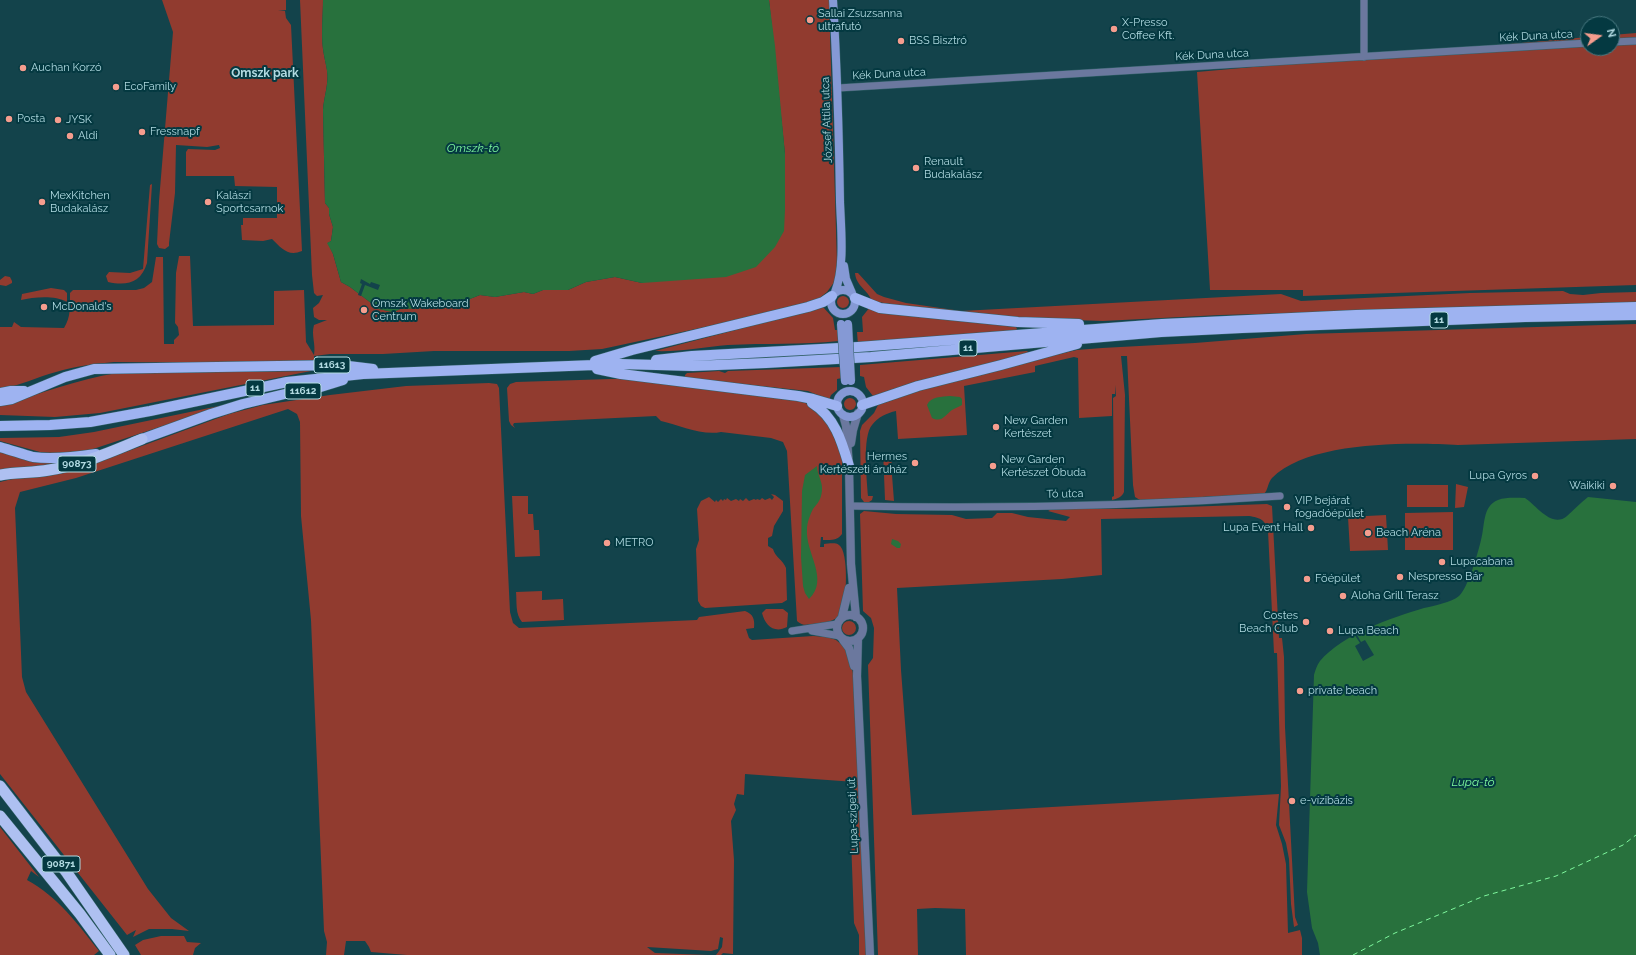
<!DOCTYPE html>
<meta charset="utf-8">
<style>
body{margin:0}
#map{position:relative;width:1636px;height:955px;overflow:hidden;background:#13434b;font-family:Raleway,sans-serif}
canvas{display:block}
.north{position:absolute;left:1580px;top:16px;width:40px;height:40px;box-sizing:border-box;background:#043941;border:1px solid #497981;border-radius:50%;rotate:76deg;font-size:11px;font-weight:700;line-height:16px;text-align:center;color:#b1dae1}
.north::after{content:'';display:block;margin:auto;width:14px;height:18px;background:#f59d8e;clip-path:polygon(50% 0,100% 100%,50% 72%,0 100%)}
</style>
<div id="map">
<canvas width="1636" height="955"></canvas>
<div class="north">N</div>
</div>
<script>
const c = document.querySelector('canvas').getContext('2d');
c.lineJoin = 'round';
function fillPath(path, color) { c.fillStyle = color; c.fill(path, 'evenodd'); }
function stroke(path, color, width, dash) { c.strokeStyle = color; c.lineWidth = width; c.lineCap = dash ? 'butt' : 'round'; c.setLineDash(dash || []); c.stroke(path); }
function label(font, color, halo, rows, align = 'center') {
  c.font = font + ' Raleway,sans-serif'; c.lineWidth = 4; c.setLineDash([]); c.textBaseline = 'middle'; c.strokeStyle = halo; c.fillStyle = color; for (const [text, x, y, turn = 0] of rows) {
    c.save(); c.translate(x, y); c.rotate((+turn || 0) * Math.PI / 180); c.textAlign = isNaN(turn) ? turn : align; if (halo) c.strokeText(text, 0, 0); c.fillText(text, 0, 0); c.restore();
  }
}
const green = new Path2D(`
 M162 0H286V10L278 11H285L286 18 291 25 302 251C288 257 281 248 272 239L263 241 242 240 241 225H243V218H277V187L235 186 234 176H186V152L188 149 215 150 220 148 219 145 207 147 176 145 175 193 169 243V246L165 249 159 248 157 244 159 201 173 32Z
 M300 0H323C323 16 321 33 323 49 324 57 326 64 327 70 329 84 324 96 323 110L325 203 329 208V214L333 227 331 241 328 243 333 254 341 282 350 287 379 309 393 312 395 316 396 311 400 309 445 307 457 304 480 295 495 297 524 292 533 294 543 290H568L586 282 615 277 642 283 785 183V154L769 0H829L837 263 835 281 827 292 817 300 785 310 602 349 569 351H434L383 354H330L314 356V362L250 363 114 362C95 364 75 366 56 372 37 377 20 386 0 389V327H12L14 322 21 327 64 328C71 317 70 306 70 293L73 290H136L144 288 152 282 156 257H163L164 344H174V340L179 335 178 327 175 323 176 273 179 256H190L193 326 274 325V291L304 290 306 342 314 355C316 344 311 335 314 325L327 320H319L314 317 313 308 319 303 323 295 317 296 314 293 312 275Z
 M1636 33V285L1303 296V290H1210L1197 72 1588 37V48H1612V35Z
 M152 184 147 263C141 283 127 286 108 282L106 276 109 272 130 273 143 269 150 185Z
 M855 273H858L877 294 884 297 906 303 961 311 1281 294 1301 301 1470 293 1563 291 1570 294 1583 295 1601 293 1636 292V304L1220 315 1103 321 986 317 914 308 872 301C868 290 856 286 855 273Z
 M5 276 10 277 12 281V283L6 286 0 285V280Z
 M51 288 64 290 67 293V302C55 295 34 297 21 300L22 294Z
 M837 302a6 6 0 1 1 12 0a6 6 0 1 1-12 0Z
 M823 307 833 318 835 330H838L839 341C802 345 765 343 728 345 704 347 680 352 655 351Z
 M870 307 900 314 1016 327 1017 329 1016 331 858 345 857 332H863L862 317Z
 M1636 324V439L1458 445C1409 442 1308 441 1272 478 1268 482 1268 490 1264 494L1140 500 1135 497 1133 485 1127 356H1121L1125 395 1124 492C1122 497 1117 499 1112 500V497L1114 496 1113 398 1116 396 1115 385V394H1112V416L1079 418 1078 358 1074 357 1035 366V372L964 386 967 435 898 439 896 411C887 413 878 417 872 425 862 437 867 480 868 496H873L872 500 869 502H864L861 498 860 431 862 425 874 413 878 405 885 401 923 389 1023 362 1077 350 1102 348 1195 343 1306 334Z
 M1027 351 1029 353 876 400 866 387 864 377 860 376V365Z
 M841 367 842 378 837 379V390L831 395 829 400 808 391 685 378V375L687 373 719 371 725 373 728 371Z
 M311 371 100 413 55 417 0 415V405C39 395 77 379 117 373Z
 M611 379H628L801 401 814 407 834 428 842 457V534C837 541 831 540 823 540V537H821L820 547H824V544C828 544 835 542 839 545 849 551 847 603 841 613 835 622 824 623 814 624 807 625 802 626 797 621L787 451 783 442 771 438 721 432C702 436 679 425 661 421L656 416 514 423 513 425 515 428 511 425 509 421 507 388 510 384 516 382Z
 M489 383 497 384 499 388 510 612 513 623 519 628 697 620 699 617 745 611C753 614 755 619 754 628L746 629 749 638 752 640 813 636 828 637 836 640 847 649 853 673 867 955H859V935L854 923 851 838 854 831 852 813 855 809V800L851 795 852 791 855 789V782L745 774 744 795 737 794 734 804 736 810 731 821 734 860 733 954 723 953 721 955H716L722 947 723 938 720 937 718 949 711 951 647 947 655 953 708 955H407L371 952 369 947 365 941H346L344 955H326L327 942 324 931 311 620 301 516 300 422 297 414 288 409 76 478 20 492 15 508 22 677 26 692 148 889 171 918 189 931 172 929H149L133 937 136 930 127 935 0 774V482L12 479 48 476 90 465 229 414 263 405 330 395 406 386Z
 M844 404a6 6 0 1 1 12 0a6 6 0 1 1-12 0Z
 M233 403 90 450 62 454 40 452 0 441V438L59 437 94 432Z
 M0 452 72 462 0 471Z
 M883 454H891L892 471 884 472Z
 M884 475H892L894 501 885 500Z
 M1456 484 1468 487 1464 507 1455 508Z
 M1407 485H1448V507H1407Z
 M771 494 775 495 783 501V511L774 526 772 536 768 538V546L773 549C775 557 783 560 786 568L787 600 782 603 705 608 701 606 698 601 696 549 699 540 697 509 701 501 709 497 715 502 716 500 718 502 721 499 723 501 724 499 726 500 727 498 731 501 736 499 739 501 740 499 743 501 746 498 749 501 754 499 756 500 757 499 760 500 762 498 765 500 770 498 772 500 774 497Z
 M512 496H528V514H533L534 530H539L540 556 515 557Z
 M1267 504 1272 506 1279 638H1282L1284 657 1285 727 1295 917 1298 925 1294 927 1291 904 1289 859 1286 843 1279 825 1281 786 1277 653H1274L1268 531C1265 519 1260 518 1249 516L1101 519 1102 575 1062 579 897 588 901 670 912 815 1279 794 1276 825 1282 844 1286 864 1288 933 1300 930 1302 938V955H966L965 909 935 908 917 909 918 955H878L868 665 873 658 874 628 871 618 863 611 860 514 864 511 896 514 952 515 966 519 992 518 997 513H1012L1028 517 1066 521 1070 517 1048 511 1054 508 1130 509Z
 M1453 512V550H1405V513Z
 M1386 515 1388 550 1350 551 1348 517Z
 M542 591V600L563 599 564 620 522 622C515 614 517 602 516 592Z
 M766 609H783L788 613 787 627C774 634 765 625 762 613Z
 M842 628a7 7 0 1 1 14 0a7 7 0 1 1-14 0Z
 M0 827 39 877 31 871 27 880C58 897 78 924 99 951L94 955H0Z
 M161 936H184L187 942 201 943 195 948 193 955H141L135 945 143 940Z`);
const water = new Path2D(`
 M323 0H769L775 46 785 154V210L784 231 775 247 756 267 726 277 642 283 615 277 586 282 568 290H543L533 294 524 292 495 297 480 295 457 304 445 307 400 309 396 311 395 316 392 312 379 309 350 287 341 282 333 254 327 243 331 241 333 227 329 214V208L325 203 323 110C324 96 329 84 327 71 326 64 324 57 323 49 321 33 323 16 323 0Z
 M950 396 960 397 962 399V405C959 407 955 408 952 410 945 415 942 423 932 418L927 405C931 396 942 397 950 396Z
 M817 466C817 476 825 483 821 496 820 501 816 505 813 509 810 515 807 523 807 529 805 553 830 579 809 599L805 593 803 586 801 557 802 491 805 475Z
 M1588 497 1636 502V955H1320L1318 943 1312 928 1307 892 1314 675C1315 671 1317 665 1320 661 1343 634 1391 618 1424 608 1433 606 1452 602 1459 596 1468 588 1478 553 1481 540 1485 527 1482 506 1498 500 1506 497 1516 498 1525 498 1536 505 1552 529 1567 516 1574 510 1580 503 1588 497Z
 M892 539 898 541 901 544 900 548H897L891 544Z`);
const pier = new Path2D(`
 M361 279 370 284 371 282 380 285 378 290 365 285 361 296 358 295 362 284 360 283Z
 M1356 633 1361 642 1365 640 1374 655 1363 661 1355 646 1360 643 1354 634Z`);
const ferry = new Path2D(`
 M1353 955 1395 933 1484 896 1556 876 1623 845 1636 835`);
const minor = new Path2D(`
 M1364 0V57
 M1612 42 1636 41
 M838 88 1588 43
 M850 506C993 509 1137 506 1280 496
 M792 631 837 624
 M812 631 840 636`);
const tertiary = new Path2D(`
 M843 415 846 426 849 466 851 564 856 617
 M851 443 853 430 858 413
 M837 628a13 13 0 1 1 26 0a13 13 0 1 1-26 0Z
 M842 617 849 588
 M858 638 857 676 870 955
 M843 640 849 648 854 666`);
const secondary = new Path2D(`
 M833 0C837 67 839 134 840 202 841 229 845 267 835 292
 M844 266 846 279 852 293
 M831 302a12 12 0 1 1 24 0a12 12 0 1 1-24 0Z
 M837 404a13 13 0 1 1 26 0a13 13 0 1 1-26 0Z`);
const primary = new Path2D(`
 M855 298 880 308 889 309 1018 322 1079 324
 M656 360 692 356 858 347 1162 324 1356 315 1636 307
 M595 361 632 350 808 307 823 302 832 296
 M597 369 621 374 798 396 813 399 837 406
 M0 393 11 391H24
 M0 401 12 399 65 377 94 369 340 365 373 369
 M812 403C835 417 842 442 849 466
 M862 405 918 386 1001 365 1077 344
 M0 426 50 425 90 422 150 411 287 382 363 374 620 364 693 366 766 363 871 357 1161 332 1242 328 1525 317 1636 315
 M134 442 211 414 243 404 289 393 314 389 343 380
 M0 447C11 450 22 454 33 457 53 460 76 457 96 454`);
const trunk = new Path2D(`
 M0 475C16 472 33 473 49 470 81 465 111 452 142 439
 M0 786 67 873 124 955
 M0 816 80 914 110 955`);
const secondaryBridge = new Path2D(`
 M841 324 845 381
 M848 324 851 381`);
const markers = [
 [810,20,4,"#f59d8e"],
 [1114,29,4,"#f59d8e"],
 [901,41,4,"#f59d8e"],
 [23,68,4,"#f59d8e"],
 [116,87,4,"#f59d8e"],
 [9,119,4,"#f59d8e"],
 [58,120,4,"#f59d8e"],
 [142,132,4,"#f59d8e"],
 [70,136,4,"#f59d8e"],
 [916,168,4,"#f59d8e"],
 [42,202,4,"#f59d8e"],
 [208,202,4,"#f59d8e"],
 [44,307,4,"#f59d8e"],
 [364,310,4,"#f59d8e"],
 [996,427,4,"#f59d8e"],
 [915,463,4,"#f59d8e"],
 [993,466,4,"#f59d8e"],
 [1535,476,4,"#f59d8e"],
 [1613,486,4,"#f59d8e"],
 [1287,507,4,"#f59d8e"],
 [1311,528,4,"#f59d8e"],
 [1368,533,4,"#f59d8e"],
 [607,543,4,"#f59d8e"],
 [1442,562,4,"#f59d8e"],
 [1400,577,4,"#f59d8e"],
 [1307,579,4,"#f59d8e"],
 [1343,596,4,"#f59d8e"],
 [1306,622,4,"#f59d8e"],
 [1330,631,4,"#f59d8e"],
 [1300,691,4,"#f59d8e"],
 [1292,801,4,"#f59d8e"]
];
const shields = [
 [1439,320,18],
 [968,348,18],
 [332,365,36],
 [255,388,18],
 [303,391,36],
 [77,464,38],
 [61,864,38]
];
const shieldNames = [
 ["11",1439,320],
 ["11",968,348],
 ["11613",332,365],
 ["11",255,388],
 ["11612",303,391],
 ["90873",77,464],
 ["90871",61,864]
];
const poiNames = [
 ["Sallai Zsuzsanna",818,14],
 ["ultrafutó",818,27],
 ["X-Presso",1122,23],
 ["Coffee Kft.",1122,36],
 ["BSS Bisztró",909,41],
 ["Auchan Korzó",31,68],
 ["EcoFamily",124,87],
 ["Posta",17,119],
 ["JYSK",66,120],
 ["Fressnapf",150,132],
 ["Aldi",78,136],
 ["Renault",924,162],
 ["Budakalász",924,175],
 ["MexKitchen",50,196],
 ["Budakalász",50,209],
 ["Kalászi",216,196],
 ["Sportcsarnok",216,209],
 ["Omszk Wakeboard",372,304],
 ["Centrum",372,317],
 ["McDonald's",52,307],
 ["New Garden",1004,421],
 ["Kertészet",1004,434],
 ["Hermes",907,457,"right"],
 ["Kertészeti áruház",907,470,"right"],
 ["New Garden",1001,460],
 ["Kertészet Óbuda",1001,473],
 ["Lupa Gyros",1527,476,"right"],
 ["Waikiki",1605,486,"right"],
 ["VIP bejárat",1295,501],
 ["fogadóépület",1295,514],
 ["Lupa Event Hall",1303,528,"right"],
 ["Beach Aréna",1376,533],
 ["METRO",615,543],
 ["Lupacabana",1450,562],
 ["Nespresso Bár",1408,577],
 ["Főépület",1315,579],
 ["Aloha Grill Terasz",1351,596],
 ["Costes",1298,616,"right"],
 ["Beach Club",1298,629,"right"],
 ["Lupa Beach",1338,631],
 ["private beach",1308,691],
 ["e-vízibázis",1300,801]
];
const streetNames = [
 ["Kék Duna utca",1536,36,-3],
 ["Kék Duna utca",1212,55,-3],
 ["Kék Duna utca",889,74,-3],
 ["József Attila utca",827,120,-92],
 ["Tó utca",1065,494,-1],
 ["Lupa-szigeti út",853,816,-92]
];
const neighbourhoodNames = [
 ["Omszk park",265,73]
];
const waterNames = [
 ["Omszk-tó",473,148],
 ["Lupa-tó",1473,782]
];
fillPath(green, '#913b2f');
fillPath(water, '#28713d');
fillPath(pier, '#13434b');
stroke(ferry, '#7ef79d', 1, [5, 4]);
stroke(minor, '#336169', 8);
stroke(tertiary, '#336169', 9);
stroke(secondary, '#336169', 9);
stroke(primary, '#336169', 11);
stroke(trunk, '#336169', 12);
stroke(minor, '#6b789e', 7);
stroke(tertiary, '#6b789e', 8);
stroke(secondary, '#8599d5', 8);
stroke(primary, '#9eb3f1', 10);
stroke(trunk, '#aec0f1', 11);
stroke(secondaryBridge, '#336169', 9, []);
stroke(secondaryBridge, '#8599d5', 8);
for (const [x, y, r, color] of markers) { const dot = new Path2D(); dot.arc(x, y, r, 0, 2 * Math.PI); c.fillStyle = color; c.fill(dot); stroke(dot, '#043941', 1.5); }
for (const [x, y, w] of shields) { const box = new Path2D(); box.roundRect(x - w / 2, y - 8, w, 16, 3); c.fillStyle = '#043941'; c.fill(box); stroke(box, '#b1dae1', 1); }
label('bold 10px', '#b1dae1', null, shieldNames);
label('11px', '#b1dae1', '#043941', poiNames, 'left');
label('11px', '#b1dae1', '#043941', streetNames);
label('bold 12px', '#b1dae1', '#043941', neighbourhoodNames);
label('italic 12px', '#7ef79d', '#043941', waterNames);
</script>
